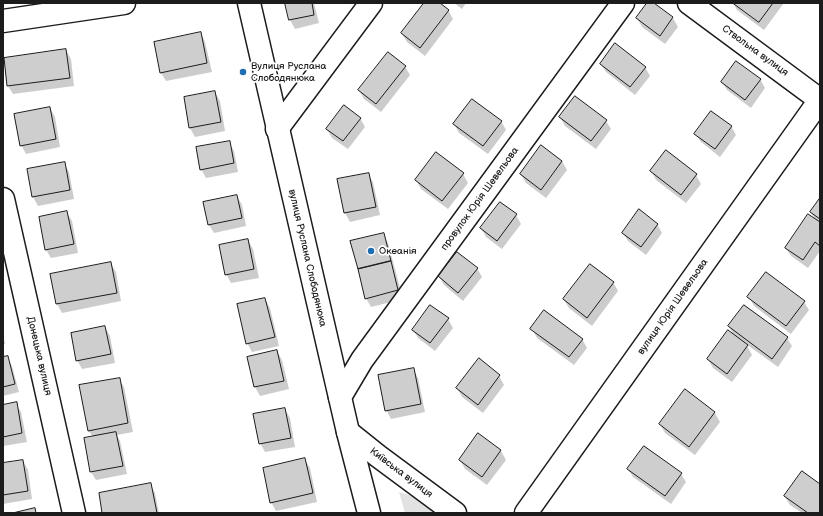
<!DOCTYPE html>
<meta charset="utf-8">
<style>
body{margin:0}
#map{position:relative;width:823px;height:516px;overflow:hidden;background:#fff;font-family:"Balsamiq Sans",sans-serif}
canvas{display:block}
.frame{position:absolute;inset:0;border:4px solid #1c1c1c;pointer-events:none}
</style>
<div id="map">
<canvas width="823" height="516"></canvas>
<div class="frame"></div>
</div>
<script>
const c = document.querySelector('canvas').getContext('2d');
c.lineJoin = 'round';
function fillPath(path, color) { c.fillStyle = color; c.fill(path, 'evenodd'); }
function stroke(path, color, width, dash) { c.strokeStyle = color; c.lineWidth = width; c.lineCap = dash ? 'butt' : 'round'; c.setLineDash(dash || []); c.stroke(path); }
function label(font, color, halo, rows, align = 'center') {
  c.font = font + ' "Balsamiq Sans",sans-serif'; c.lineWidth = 3.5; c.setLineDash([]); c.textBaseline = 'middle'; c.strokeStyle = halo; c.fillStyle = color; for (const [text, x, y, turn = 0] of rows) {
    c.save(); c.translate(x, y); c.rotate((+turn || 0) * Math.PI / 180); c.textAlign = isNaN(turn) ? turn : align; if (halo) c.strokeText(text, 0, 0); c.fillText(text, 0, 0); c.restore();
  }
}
const green = new Path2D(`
 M399 492 415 497 437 513H405Z`);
const shadow = new Path2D(`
 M286 3H314L319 23 295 29 290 20Z
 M425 3H438L448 10 453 19 425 56 407 42 402 34Z
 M454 3H466L462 9Z
 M648 3H652L673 18 678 27 665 44 642 27 637 18Z
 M733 3H784L764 30 737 10Z
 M201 33 205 42 212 72 166 81 161 73Z
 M66 50 71 59 74 86 13 94 8 86Z
 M601 64 645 67 650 76 635 95 606 72Z
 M405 67 410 75 381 112 364 99 359 90Z
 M760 79 765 88 751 108 727 90 722 82Z
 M215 92 220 101 225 131 195 137 190 128 185 98Z
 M50 108 55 117 60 147 26 154 21 145Z
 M560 117 606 121 611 129 596 149 565 126Z
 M360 118 365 127 348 149 332 138 327 129Z
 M501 121 506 130 488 154 459 133 454 124Z
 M731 126 736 135 720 157 701 142 696 134Z
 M229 142 234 151 238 172 206 178 201 169Z
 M562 161 567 170 546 198 526 183 521 174Z
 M64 163 69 172 74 199 38 206 33 197 28 170Z
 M651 171 696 175 701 184 686 203 656 180Z
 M368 174 373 182 380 215 350 222 345 213 338 180Z
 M463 174 468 183 448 209 421 189 416 180Z
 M237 196 242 205 246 226 214 233 209 225Z
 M820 199V251L808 268 791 256 786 248 816 221 811 212Z
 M67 213 72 221 78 253 51 258 46 250Z
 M516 215 521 224 502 249 486 237 481 228Z
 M657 224 662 233 646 255 628 241 623 233Z
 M383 234 388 243 403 299 371 307 366 298Z
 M248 240 253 249 259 278 231 283 226 274Z
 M111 264 116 272 121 301 62 313 57 304 51 275Z
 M477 268 482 277 463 301 444 285 439 276Z
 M613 282 618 291 592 326 569 308 564 300Z
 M749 297 804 302 809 310 791 334 754 306Z
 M265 299 270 308 279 346 252 352 247 343Z
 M448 319 453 328 435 351 418 338 413 330Z
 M105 327 110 336 115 363 82 369 77 360Z
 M729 327 787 338 792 346 778 367 746 344 752 355 732 382 713 368 708 359 735 337Z
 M532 329 582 339 587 348 574 365 537 338Z
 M3 333 5 344 3 345Z
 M277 351 282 360 289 389 260 396 255 387 248 357Z
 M7 357 12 366 19 392 3 396V358Z
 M479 360 499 376 504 385 483 413 462 397 457 388Z
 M413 369 418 378 425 412 391 419 386 410Z
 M119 379 124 387 133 432 117 435 120 441 127 474 96 480 91 472 93 437 89 431Z
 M685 391 715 413 720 422 695 455 665 433 660 424Z
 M16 404 21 412 27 442 3 446V406Z
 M285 409 290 418 295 447 265 452 260 443Z
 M479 435 501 451 506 460 487 485 465 469 460 460Z
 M305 460 310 468 317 502 276 511 271 502Z
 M23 461 28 470 32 499 3 504V464Z
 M628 469 681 474 686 482 671 504 633 477Z
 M150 484 155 493 159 513H103Z
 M820 485V513H802L790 505 785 497Z`);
const building = new Path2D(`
 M285 3H312L314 15 289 20Z
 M424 3H440L449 10 420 48 401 33Z
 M647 3H654L673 17 660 36 636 18Z
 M733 3H773L759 22Z
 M201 32 207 63 160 73 154 42Z
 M615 43 646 67 630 87 600 64Z
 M66 49 70 78 7 86 4 58Z
 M388 52 406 66 376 104 358 90Z
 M736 61 761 79 745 100 721 82Z
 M215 91 221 122 189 128 184 97Z
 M575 96 607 120 591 141 559 117Z
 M472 99 502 121 483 146 453 124Z
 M344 105 361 118 343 141 326 129Z
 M50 107 56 139 20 146 14 114Z
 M711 111 732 126 715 149 694 134Z
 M230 141 234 163 200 170 196 147Z
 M541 145 562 161 541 190 520 174Z
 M666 150 697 174 681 195 650 171Z
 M436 152 464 173 442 201 415 180Z
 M65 162 70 190 32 197 27 169Z
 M369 173 376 207 344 213 337 179Z
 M237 195 242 218 208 225 203 202Z
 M820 198V219L810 212Z
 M500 202 517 214 497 241 480 228Z
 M639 209 658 224 641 247 622 233Z
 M67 211 74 244 45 250 39 217Z
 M808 214 820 222V246L815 242 803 260 785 248Z
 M384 233 391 261 358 269 350 241Z
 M248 239 254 269 225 275 219 245Z
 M457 252 478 268 458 293 438 276Z
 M391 261 398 290 365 299 358 269Z
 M111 262 117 293 56 304 50 274Z
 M590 264 614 282 587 318 563 299Z
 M766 272 805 301 786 326 747 297Z
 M265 298 275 337 246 344 237 304Z
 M430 305 449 318 430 343 412 330Z
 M744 305 788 337 772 359 728 326Z
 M544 310 583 339 569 357 530 329Z
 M105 326 111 354 76 361 71 333Z
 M728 330 748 345 727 374 707 359Z
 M277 350 284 381 254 387 247 357Z
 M8 356 15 384 3 387V357Z
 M479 358 500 375 478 405 456 388Z
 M414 368 421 404 385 411 378 375Z
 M120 378 128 423 88 431 79 385Z
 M685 389 715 412 689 447 659 424Z
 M17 402 22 433 3 437V405Z
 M285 408 291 438 259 444 253 414Z
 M116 432 123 466 90 472 84 438Z
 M478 433 501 450 482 477 459 460Z
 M644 446 682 473 665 496 627 469Z
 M305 458 313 493 270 503 263 468Z
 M23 460 28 491 3 495V463Z
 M802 471 820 484V513H808L784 496Z
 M151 483 157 513H102L99 493Z
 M35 508 36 513H13Z`);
const minor = new Path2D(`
 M277 129 371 3
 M3 199 74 513
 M340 397 362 360 623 3
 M348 432 378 456 455 513
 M526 513 820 100 689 3`);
const major = new Path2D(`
 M249 3 348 432 369 513
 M3 21 124 3`);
const markers = [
 [243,72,4,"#1f6fb2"],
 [371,251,4,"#1f6fb2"]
];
const streetNames = [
 ["Ствольна вулиця",755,51,36],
 ["провулок Юрія Шевельова",480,199,-54],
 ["вулиця Руслана Слободянюка",307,258,77],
 ["вулиця Юрія Шевельова",673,307,-55],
 ["Донецька вулиця",39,356,77],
 ["Київська вулиця",401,473,37]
];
const poiNames = [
 ["Вулиця Руслана",251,66],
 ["Слободянюка",251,78],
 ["Океанія",379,251]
];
fillPath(green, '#e2e2e2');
fillPath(shadow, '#0003');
fillPath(building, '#cecece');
stroke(building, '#1c1c1c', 1);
stroke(minor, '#1c1c1c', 25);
stroke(major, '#1c1c1c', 25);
stroke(minor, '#fff', 22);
stroke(major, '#fff', 22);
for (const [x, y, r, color] of markers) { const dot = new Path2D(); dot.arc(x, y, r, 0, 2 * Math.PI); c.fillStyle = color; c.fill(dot); stroke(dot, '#fff', 1.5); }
label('10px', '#1c1c1c', '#fff', streetNames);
label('10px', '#1c1c1c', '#fff', poiNames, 'left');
</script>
